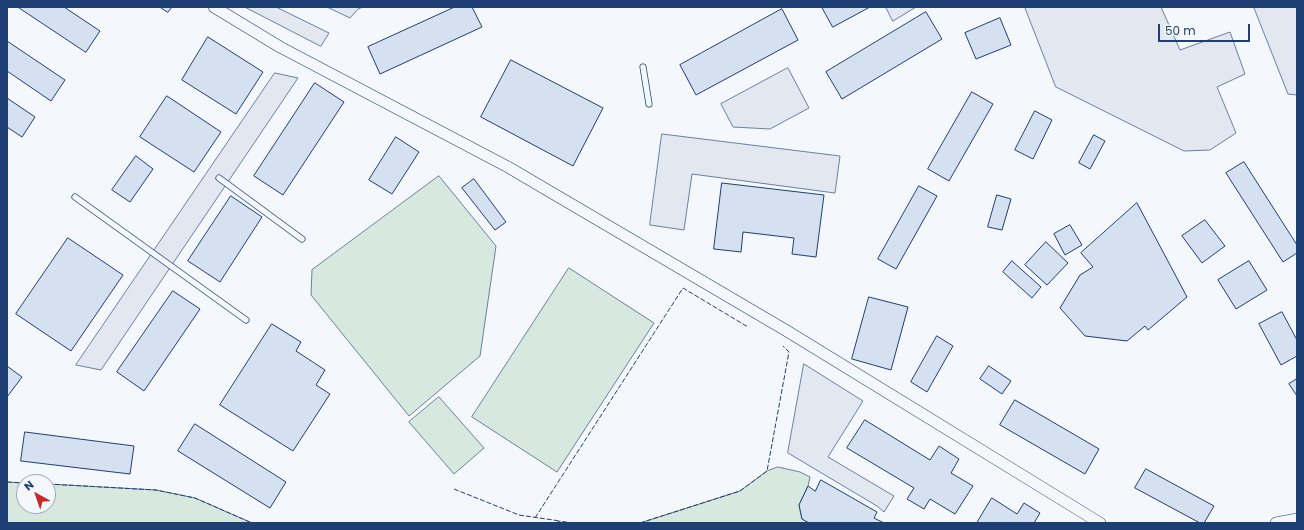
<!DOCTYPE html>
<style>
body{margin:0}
#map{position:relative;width:1304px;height:530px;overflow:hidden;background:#f4f7fb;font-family:Poppins,sans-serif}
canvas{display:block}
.frame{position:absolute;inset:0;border:8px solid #1d3f73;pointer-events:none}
.north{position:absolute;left:16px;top:474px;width:40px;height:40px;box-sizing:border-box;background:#f4f7fb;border:1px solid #9eadc5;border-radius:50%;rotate:320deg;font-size:11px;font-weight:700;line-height:16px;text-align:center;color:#1d3f73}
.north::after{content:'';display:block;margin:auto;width:14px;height:18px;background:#c62828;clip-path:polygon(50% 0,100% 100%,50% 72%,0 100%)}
.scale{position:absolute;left:1158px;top:24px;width:92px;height:18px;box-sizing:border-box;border:2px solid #1d3f73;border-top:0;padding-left:5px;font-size:12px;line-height:14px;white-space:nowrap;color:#1d3f73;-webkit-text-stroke:3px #f4f7fb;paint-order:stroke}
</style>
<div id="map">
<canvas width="1304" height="530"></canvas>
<div class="frame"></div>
<div class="north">N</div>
<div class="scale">50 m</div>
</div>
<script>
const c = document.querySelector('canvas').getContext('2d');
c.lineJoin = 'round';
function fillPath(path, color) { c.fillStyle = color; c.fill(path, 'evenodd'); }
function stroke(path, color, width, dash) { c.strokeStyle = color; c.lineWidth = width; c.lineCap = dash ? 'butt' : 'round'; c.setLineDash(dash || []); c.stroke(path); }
const green = new Path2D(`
 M439 176 496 246 480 356 409 416 311 295 312 270Z
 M569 268 654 323 557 472 472 417Z
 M439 397 484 448 454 474 409 422Z
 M778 467 800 472 810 477 808 486 799 505 802 519 809 523H640L740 491 767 471Z
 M7 482 24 483V506H48V484L156 490 195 498 252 523H7Z`);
const parking = new Path2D(`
 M245 7H276L329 33 321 46Z
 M330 7H363L358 9 350 18 329 8Z
 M886 7H916L893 21Z
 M1025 7H1161L1180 50 1230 32 1245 74 1217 87 1236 133 1210 150 1184 151 1056 87Z
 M1249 7H1297V95L1288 94 1254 8Z
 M788 68 809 108 770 129 733 127 721 104Z
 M275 73 298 78 101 370 76 365Z
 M662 134 840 156 835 193 692 174 684 230 650 225Z
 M804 364 863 401 828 457 894 496 884 512 877 506 788 453Z`);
const building = new Path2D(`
 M18 7H64L100 31 86 52Z
 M160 7H172L168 12Z
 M455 7H472L482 27 380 74 368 47Z
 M822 7H870L833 27Z
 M782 9 798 40 696 95 680 65Z
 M926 12 942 39 842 99 826 72Z
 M1000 18 1011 45 976 59 965 33Z
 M208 37 263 72 236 114 182 80Z
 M7 41 65 80 51 101 7 71Z
 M511 60 603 108 573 166 481 117Z
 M315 83 344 102 283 195 254 176Z
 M972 92 993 104 949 181 928 169Z
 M167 96 221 132 194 172 140 137Z
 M7 98 35 117 22 137 7 127Z
 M1035 111 1052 120 1033 159 1015 150Z
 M1094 135 1105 141 1090 169 1079 163Z
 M396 137 419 152 392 194 369 180Z
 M136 156 153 169 130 202 112 190Z
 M1244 162 1297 245V253L1283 262 1226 173Z
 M474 179 506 222 495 230 462 188Z
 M722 183 824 195 816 257 792 254 794 238 743 232 741 252 714 249Z
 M919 186 937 196 896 269 878 259Z
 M997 195 1011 199 1002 230 988 227Z
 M231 196 262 217 220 282 188 261Z
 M1137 203 1187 297 1148 330 1145 326 1127 341 1085 336 1060 308 1080 275 1093 267 1081 253Z
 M1205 220 1225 246 1202 263 1182 236Z
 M1070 225 1082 245 1065 255 1054 234Z
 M68 238 123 275 71 351 16 314Z
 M1046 242 1068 263 1047 285 1025 265Z
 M1012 261 1041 287 1032 298 1003 272Z
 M1249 261 1267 290 1236 309 1218 280Z
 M173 291 200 309 144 391 117 372Z
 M869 297 908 307 891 370 852 359Z
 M1282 312 1297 340V356L1281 365 1259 324Z
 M272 324 301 342 296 351 325 370 316 385 330 394 293 451 220 405Z
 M937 336 953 346 927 392 911 382Z
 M7 366 22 377 7 397Z
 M989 366 1011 381 1002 394 980 379Z
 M1297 379V396L1289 384Z
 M1015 400 1099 449 1085 474 1000 425Z
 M865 420 930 460 939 446 959 459 951 473 973 486 955 514 930 499 924 509 907 499 914 488 847 448Z
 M195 424 286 482 270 508 178 451Z
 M25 432 134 446 130 474 21 461Z
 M1146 469 1214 506 1204 523H1200L1135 488Z
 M821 480 877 512 874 518 884 523H809L802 519 799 505 808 486 815 491Z
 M992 498 1017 514 1024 503 1040 513 1034 523H977Z`);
const lane = new Path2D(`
 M643 67 649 104
 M219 178 302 239
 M75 197 246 320`);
const street = new Path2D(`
 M214 7 280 47 508 167 787 331 1100 523
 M1276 523 1297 519`);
const fence = new Path2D(`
 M7 482 24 483
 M48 484 156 490 195 498 252 523
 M454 489 519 515 560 521
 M535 518 683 288 748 327
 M556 523 560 521 571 523
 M640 523 740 491 767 471 789 352 783 346`);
fillPath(green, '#d7e8df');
stroke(green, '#687fa3', 1);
fillPath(parking, '#e3e8f0');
stroke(parking, '#687fa3', 1);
fillPath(building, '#d5e0f0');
stroke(building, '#1d3f73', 1);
stroke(lane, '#1d3f73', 7);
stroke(street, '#1d3f73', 12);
stroke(lane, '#f4f7fb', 5.5);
stroke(street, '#f4f7fb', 11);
stroke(fence, '#1d3f73', 1, [5, 2]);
</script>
